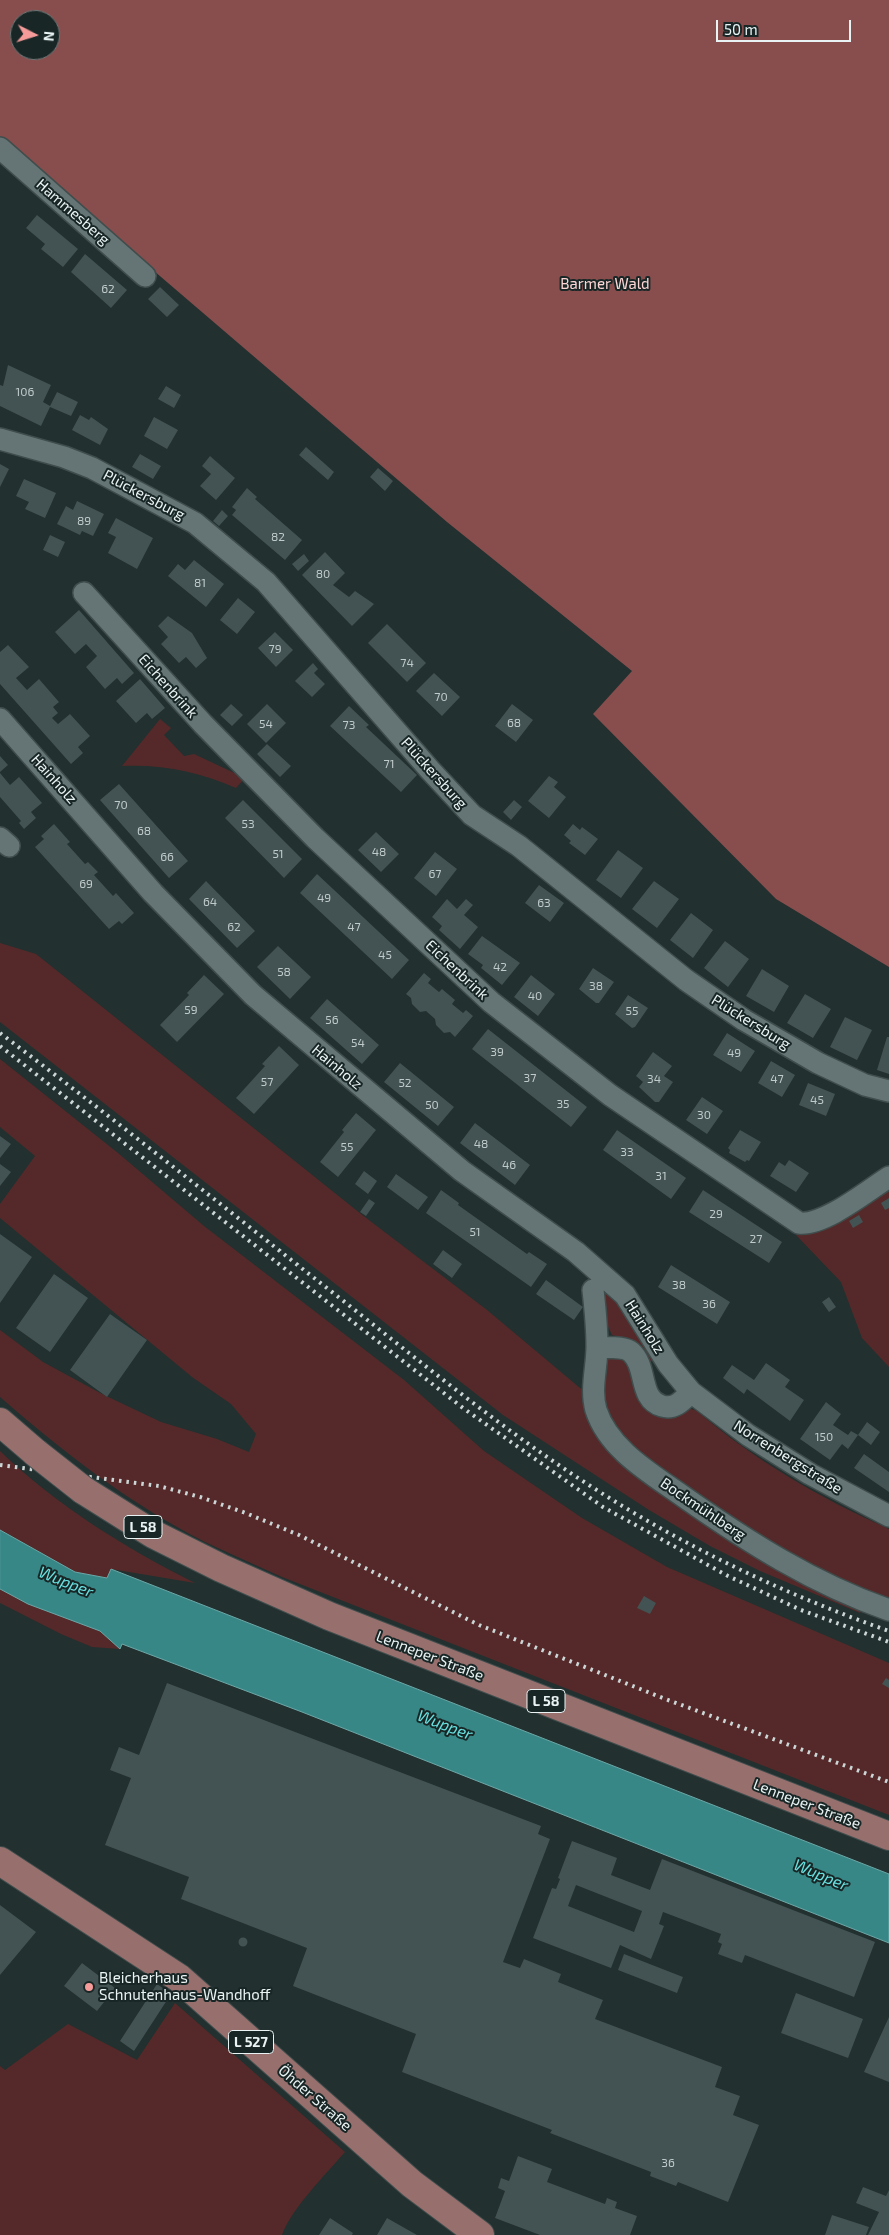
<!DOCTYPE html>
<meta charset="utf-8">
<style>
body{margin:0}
#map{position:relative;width:889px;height:2235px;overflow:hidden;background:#22302f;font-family:"Exo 2",sans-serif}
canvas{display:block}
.north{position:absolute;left:10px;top:10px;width:50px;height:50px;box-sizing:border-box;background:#182626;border:1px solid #6c7878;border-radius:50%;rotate:95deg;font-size:14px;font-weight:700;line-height:20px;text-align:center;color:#eaf3f3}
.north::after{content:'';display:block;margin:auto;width:18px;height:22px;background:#f59b99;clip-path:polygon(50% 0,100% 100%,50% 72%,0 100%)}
.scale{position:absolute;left:716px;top:20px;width:135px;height:22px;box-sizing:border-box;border:2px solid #eaf3f3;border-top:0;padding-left:6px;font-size:15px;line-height:18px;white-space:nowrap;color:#eaf3f3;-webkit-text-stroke:4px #182626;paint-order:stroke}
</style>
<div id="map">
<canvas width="889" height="2235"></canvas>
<div class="north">N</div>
<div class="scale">50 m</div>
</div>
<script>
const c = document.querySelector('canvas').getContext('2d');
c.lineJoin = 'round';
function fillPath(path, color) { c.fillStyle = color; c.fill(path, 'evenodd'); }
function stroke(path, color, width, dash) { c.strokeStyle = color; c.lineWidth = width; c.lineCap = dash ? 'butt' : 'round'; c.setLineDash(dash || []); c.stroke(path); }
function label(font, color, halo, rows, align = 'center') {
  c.font = font + ' "Exo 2",sans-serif'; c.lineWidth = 4; c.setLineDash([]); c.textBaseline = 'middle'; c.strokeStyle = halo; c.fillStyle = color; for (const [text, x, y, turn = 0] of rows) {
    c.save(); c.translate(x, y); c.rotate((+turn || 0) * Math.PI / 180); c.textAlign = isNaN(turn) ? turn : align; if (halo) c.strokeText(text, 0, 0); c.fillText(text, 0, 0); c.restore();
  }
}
const green = new Path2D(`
 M160 719 171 728 164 735 184 756 194 754 245 778 236 788C200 772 162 764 122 766Z
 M0 943 36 954 361 1214 487 1310 586 1393 597 1429 863 1609 860 1613 760 1571 710 1546 649 1510 503 1415 0 1022Z
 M0 1059 118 1153 204 1226 404 1380 484 1451 582 1518 667 1567 889 1663V1815L282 1577C256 1565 230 1554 205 1542 130 1504 63 1452 0 1397V1330L43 1362 102 1394 161 1422 217 1439 249 1452 256 1434 231 1404 192 1377 0 1218V1204L35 1156 0 1127Z
 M889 1186V1367L862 1338 841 1282 796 1235Z
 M599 1279 614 1294 656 1360 646 1363 631 1340 612 1335 600 1309Z
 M612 1354 629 1363 634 1387 642 1405 689 1408 697 1411C754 1460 820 1498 889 1529V1603L794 1558 641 1460 603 1411 604 1362Z
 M0 1451C56 1505 125 1548 195 1583L111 1569 107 1578 75 1572 0 1530Z
 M0 1589 28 1604 100 1631 120 1649 92 1647 61 1634 0 1603Z
 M175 2003 345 2152C327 2173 291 2209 282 2235H0V2066L5 2070 68 2024 137 2060Z`);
const forest = new Path2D(`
 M0 0H889V967L776 899 593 714 632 671 447 522 0 139ZM20 20H50V50H20Z`);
const water = new Path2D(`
 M0 1530 75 1572 107 1578 111 1569 889 1874V1943L302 1712 122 1644 120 1649 100 1631 28 1604 0 1589Z`);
const building = new Path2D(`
 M37 215 78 249 63 267 41 249 45 244 26 228Z
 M85 254 127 290 111 308 71 272Z
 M160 287 179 305 167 317 148 299Z
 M8 365 51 385 43 402 50 406 57 392 78 402 71 416 50 407 41 426 0 406V385L3 386Z
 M166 386 181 395 174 408 158 399Z
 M80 415 89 420 91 417 108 429 100 445 72 430Z
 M154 417 178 430 167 449 144 436Z
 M306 447 334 472 328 480 299 455Z
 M140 454 161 466 153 479 132 467Z
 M210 456 235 478 216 500 200 486 211 474 202 466Z
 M0 464 9 469 0 487Z
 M378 468 393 481 385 491 370 477Z
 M24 479 56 493 45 518 25 509 29 502 16 496Z
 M247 488 257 497 255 499 302 540 285 560 232 515 236 510 232 507Z
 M77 501 104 514 93 536 82 531 80 535 57 524 66 506 73 510Z
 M222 510 228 516 219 526 213 521Z
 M116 518 153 538 137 569 108 553 116 537 108 533Z
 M50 535 65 542 58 557 43 550Z
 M325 552 345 573 333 585 349 597 355 591 374 604 352 626 302 575Z
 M304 554 309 561 298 571 292 564Z
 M194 560 224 584 206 607 168 576 178 564 185 570Z
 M238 598 255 612 237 634 220 620Z
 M79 610 134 673 122 684 117 678 105 689 86 667 97 656 86 644 75 654 55 632Z
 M168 616 192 633 207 658 196 668 186 657 179 663 161 644 168 637 158 626Z
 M387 624 426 663 407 682 368 643Z
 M275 632 293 650 276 667 258 648Z
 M8 645 29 667 16 678 27 690 39 679 59 702 53 707 58 713 52 718 58 724 70 714 90 736 78 747 83 753 71 764 0 684V652Z
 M313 663 318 669 314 673 325 684 312 697 295 681Z
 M434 673 460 697 442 716 416 691Z
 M140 679 165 708 152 719 147 713 136 723 116 701Z
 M231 704 243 715 232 726 220 715Z
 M267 704 286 723 266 743 247 724Z
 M512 704 533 720 516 742 495 726Z
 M349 706 369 725 366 727 417 775 401 792 330 726Z
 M267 744 291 766 280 777 257 754Z
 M0 756 8 765 0 772Z
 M0 773 10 785 19 777 42 803 31 812 36 818 24 829 19 823 21 821 0 797Z
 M549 776 558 782 554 787 566 797 549 818 528 801Z
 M119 784 188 861 169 878 100 800Z
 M243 800 302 859 284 878 225 818Z
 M514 800 522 807 511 820 503 812Z
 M54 824 70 842 67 844 85 864 88 862 98 872 94 875 113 896 116 893 134 913 122 924 119 921 109 929 35 847 44 839 41 836Z
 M573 824 580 830 582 827 598 839 585 855 569 843 571 841 564 835Z
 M376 832 399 854 381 872 358 850Z
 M618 850 643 868 621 898 596 880Z
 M435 852 457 869 436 896 414 878Z
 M317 874 409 960 392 979 300 893Z
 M206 881 255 931 237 948 189 899Z
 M654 881 679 899 657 928 632 909Z
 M539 885 564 903 550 922 525 903Z
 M447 899 457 909 466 899 473 905 464 915 478 927 460 949 439 930 442 926 432 917Z
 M691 913 713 930 693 958 670 940Z
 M482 936 520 963 502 985 481 968 483 965 468 954Z
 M725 941 749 959 728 987 704 968Z
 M278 946 311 977 290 999 257 967Z
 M593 968 614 982 599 1003H596L579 989Z
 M762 969 789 986 774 1012 746 996Z
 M424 973 431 979 428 983 439 992 442 989 455 1000 452 1004 463 1013 466 1010 473 1016 455 1037 450 1032 444 1033 436 1025 435 1019 426 1011 420 1012 412 1004 411 998 406 994Z
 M204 975 224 994 177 1042 160 1025 189 995 187 993Z
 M531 975 555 994 538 1016 514 997Z
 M805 994 831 1009 813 1038 787 1023Z
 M628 995 648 1008 635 1027 632 1028 615 1014Z
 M327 999 379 1045 362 1064 310 1018Z
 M845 1017 872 1030 857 1060 830 1047Z
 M488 1029 587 1107 571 1127 472 1049Z
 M727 1033 755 1051 741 1072 713 1055Z
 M887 1037H889V1074L877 1070Z
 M279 1046 299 1065 254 1114 236 1098 265 1066 262 1064Z
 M653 1052 672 1066 664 1076 673 1082 659 1102H655L639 1087 643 1082 636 1076Z
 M771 1061 795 1075 782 1097 758 1083Z
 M400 1063 454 1107 438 1126 384 1082Z
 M808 1083 835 1094 826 1116 799 1105Z
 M702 1097 723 1111 707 1134 686 1120Z
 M356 1113 376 1130 338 1177 320 1162 344 1132 342 1130Z
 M475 1123 530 1165 515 1185 460 1143Z
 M617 1130 686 1178 671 1199 603 1150Z
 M740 1130 761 1142 749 1161 747 1160 745 1162 729 1153 730 1150 728 1148Z
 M0 1136 11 1144 0 1158Z
 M789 1160 809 1173 796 1192 770 1176 779 1162 785 1166Z
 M0 1164 11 1172 0 1186Z
 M364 1171 377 1181 368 1194 355 1184Z
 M396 1174 428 1197 418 1210 387 1187Z
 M441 1190 459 1203 458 1205 527 1254 529 1252 547 1264 531 1287 426 1213Z
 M703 1190 782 1242 769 1263 689 1212Z
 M889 1198V1208L885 1210 881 1203Z
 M369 1199 375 1203 366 1216 360 1212Z
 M859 1215 863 1222 853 1228 849 1221Z
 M0 1234 32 1257 0 1303Z
 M443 1250 462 1264 452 1278 433 1264Z
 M671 1265 730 1302 717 1324 658 1287Z
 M54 1274 88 1298 50 1352 16 1328Z
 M546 1280 583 1307 574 1320 536 1294Z
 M829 1297 836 1307 829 1312 822 1302Z
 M110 1314 147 1340 107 1397 70 1370Z
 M766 1363 790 1380 785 1387 804 1400 790 1421 747 1389 744 1394 723 1378 732 1365 754 1380Z
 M826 1402 841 1414 833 1425 848 1435 851 1431 858 1435 867 1422 880 1432 871 1445 858 1435 848 1449 842 1444 830 1460 800 1439Z
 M864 1454 889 1472V1492L854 1468Z
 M644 1596 656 1603 650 1614 637 1608Z
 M886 1678 889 1680V1688L882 1684Z
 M167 1683 541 1826 538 1834 550 1839 503 1962 520 1968 524 1959 561 1974 558 1982 603 2000 595 2019 722 2067 715 2087 740 2096 733 2115 759 2125 728 2202 678 2182 676 2186 650 2176 651 2172 550 2133 552 2130 402 2072 416 2034 293 1986 307 1948 181 1899 189 1877 105 1845 131 1778 110 1770 119 1747 139 1755Z
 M572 1841 617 1858 611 1875 650 1890 662 1859 875 1942 854 1997 745 1955 742 1963 718 1954 722 1944 718 1942 721 1934 663 1912 659 1924 664 1926 651 1959 620 1945 611 1968 533 1938 552 1888 556 1889 560 1879 558 1878ZM576 1885 642 1911 634 1932 568 1906Z
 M0 1905 36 1932 0 1975Z
 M238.5 1942a4.5 4.5 0 1 1 9 0a4.5 4.5 0 1 1-9 0Z
 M624 1954 683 1977 677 1993 618 1970Z
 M82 1963 115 1988 97 2011 64 1986Z
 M157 1984 171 1994 134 2051 120 2041Z
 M796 1993 863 2019 848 2058 781 2033Z
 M889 2017V2082L864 2072Z
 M518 2156 552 2169 547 2182 605 2204 607 2198 617 2202 615 2208 637 2216 630 2235H540L495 2218 505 2191 498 2188 501 2178 509 2181Z
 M863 2187 886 2196 889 2190V2235H868L879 2212 856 2203Z
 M832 2215 869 2227 866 2235H825Z
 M330 2218 353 2233 352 2235H319Z
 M387 2218 417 2235H377Z`);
const minor = new Path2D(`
 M0 148 145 276
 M0 439 64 457 92 468 195 523 266 582 430 770 472 815 519 846 686 980 744 1020 818 1063 865 1085 889 1091
 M84 593 203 724 315 838 491 1002 610 1095 799 1223C824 1226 867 1191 889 1177
 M0 719 153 893 253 995 462 1171 576 1252 625 1295 668 1364 691 1392 748 1435 810 1474 889 1516
 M0 838 9 846
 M593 1290C595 1308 597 1328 597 1346 597 1368 590 1389 596 1410 609 1450 652 1474 684 1497 748 1542 814 1584 889 1610
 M597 1347C606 1348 624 1346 631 1352 648 1367 638 1399 662 1406 675 1410 683 1400 691 1392`);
const major = new Path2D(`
 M0 1422 36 1453
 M83 1490 153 1534 221 1568 329 1616 889 1836
 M0 1861 179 1978 412 2184 480 2235`);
const rail = new Path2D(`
 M0 1033C117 1121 231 1213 346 1303 432 1371 517 1441 611 1499 698 1553 792 1597 889 1631
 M0 1046 463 1408 603 1507 728 1576 801 1610 889 1642
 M0 1465 159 1486 200 1497 243 1512 299 1535 479 1625 668 1700 889 1782`);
const majorBridge = new Path2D(`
 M36 1453 83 1490`);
const markers = [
 [89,1987,5,"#f59b99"]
];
const numberNames = [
 ["62",108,289],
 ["106",25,392],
 ["89",84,521],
 ["82",278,537],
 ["80",323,574],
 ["81",200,583],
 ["79",275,649],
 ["74",407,663],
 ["70",441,697],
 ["68",514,723],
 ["54",266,724],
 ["73",349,725],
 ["71",389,764],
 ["70",121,805],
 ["53",248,824],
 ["68",144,831],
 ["48",379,852],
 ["51",278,854],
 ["66",167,857],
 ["67",435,874],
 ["69",86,884],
 ["49",324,898],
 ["64",210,902],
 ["63",544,903],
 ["62",234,927],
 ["47",354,927],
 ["45",385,955],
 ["42",500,967],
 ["58",284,972],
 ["38",596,986],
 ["40",535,996],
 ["59",191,1010],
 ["55",632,1011],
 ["56",332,1020],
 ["54",358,1043],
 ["39",497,1052],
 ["49",734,1053],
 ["37",530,1078],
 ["34",654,1079],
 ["47",777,1079],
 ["57",267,1082],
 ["52",405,1083],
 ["45",817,1100],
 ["35",563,1104],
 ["50",432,1105],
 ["30",704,1115],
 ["48",481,1144],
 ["55",347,1147],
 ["33",627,1152],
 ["46",509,1165],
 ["31",661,1176],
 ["29",716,1214],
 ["51",475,1232],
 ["27",756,1239],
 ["38",679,1285],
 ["36",709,1304],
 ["150",824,1437],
 ["36",668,2163]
];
const shields = [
 [143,1527,38],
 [546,1701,38],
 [251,2042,45]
];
const shieldNames = [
 ["L 58",143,1527],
 ["L 58",546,1701],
 ["L 527",251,2042]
];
const streetNames = [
 ["Hammesberg",73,212,41],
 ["Plückersburg",144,495,28],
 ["Eichenbrink",168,686,48],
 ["Plückersburg",434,773,48],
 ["Hainholz",54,779,48],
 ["Eichenbrink",457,970,43],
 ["Plückersburg",751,1022,32],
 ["Hainholz",337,1067,40],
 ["Hainholz",645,1327,58],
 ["Norrenbergstraße",788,1457,32],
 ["Bockmühlberg",703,1509,34],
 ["Lenneper Straße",430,1656,21],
 ["Lenneper Straße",807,1804,21],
 ["Öhder Straße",315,2098,41]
];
const parkNames = [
 ["Barmer Wald",605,284]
];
const poiNames = [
 ["Bleicherhaus",99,1978],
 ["Schnutenhaus-Wandhoff",99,1995]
];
const waterNames = [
 ["Wupper",66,1582,22],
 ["Wupper",445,1725,21],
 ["Wupper",821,1875,23]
];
fillPath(green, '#552929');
fillPath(forest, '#874e4d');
fillPath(water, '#388787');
stroke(water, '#6da7a7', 1);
fillPath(building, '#435252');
stroke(minor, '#404d4d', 24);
stroke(major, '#404d4d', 30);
stroke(minor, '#657575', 21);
stroke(major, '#97706e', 28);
stroke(rail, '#cdd6d6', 4, [2.5, 5]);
stroke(majorBridge, '#404d4d', 30, []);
stroke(majorBridge, '#97706e', 28);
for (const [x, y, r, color] of markers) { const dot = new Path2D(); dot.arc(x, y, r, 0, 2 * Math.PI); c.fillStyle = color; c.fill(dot); stroke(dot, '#182626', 2); }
label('12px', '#c0cbcb', null, numberNames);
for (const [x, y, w] of shields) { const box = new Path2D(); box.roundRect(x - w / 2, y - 11.5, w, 23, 4); c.fillStyle = '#182626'; c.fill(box); stroke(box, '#eaf3f3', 1); }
label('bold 14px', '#eaf3f3', null, shieldNames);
label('15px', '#eaf3f3', '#182626', streetNames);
label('15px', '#fcd6d4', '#182626', parkNames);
label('15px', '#eaf3f3', '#182626', poiNames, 'left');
label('italic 16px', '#69e0e0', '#182626', waterNames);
</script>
